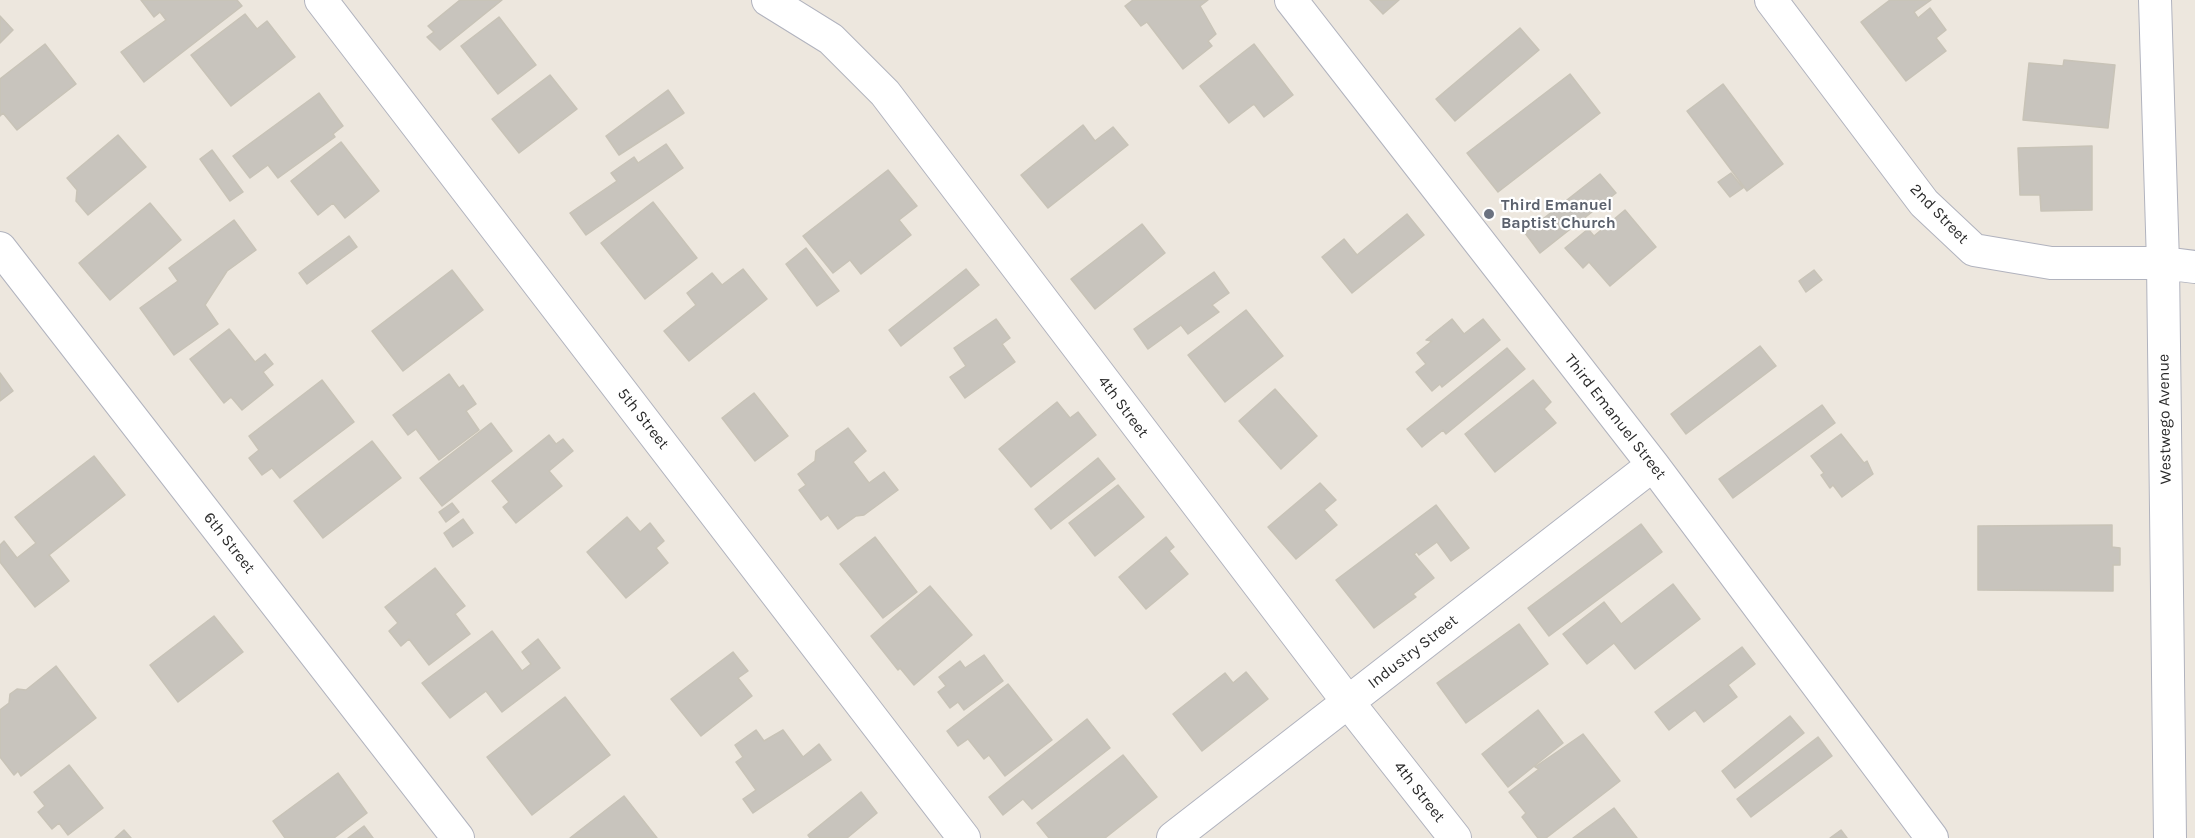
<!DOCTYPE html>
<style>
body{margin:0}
canvas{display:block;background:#ede7de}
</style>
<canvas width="2195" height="838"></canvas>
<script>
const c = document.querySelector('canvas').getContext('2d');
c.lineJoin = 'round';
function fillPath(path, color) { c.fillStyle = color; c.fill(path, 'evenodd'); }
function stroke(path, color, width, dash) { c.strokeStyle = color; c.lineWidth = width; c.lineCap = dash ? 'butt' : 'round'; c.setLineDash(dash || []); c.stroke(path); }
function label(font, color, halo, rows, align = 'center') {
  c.font = font + ' Karla,sans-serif'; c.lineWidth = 4.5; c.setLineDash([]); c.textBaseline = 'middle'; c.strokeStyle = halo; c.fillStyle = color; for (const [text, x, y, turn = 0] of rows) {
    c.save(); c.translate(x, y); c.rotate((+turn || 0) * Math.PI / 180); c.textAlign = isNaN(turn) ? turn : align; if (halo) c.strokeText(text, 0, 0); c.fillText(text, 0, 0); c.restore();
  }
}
const building = new Path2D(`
 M141 0H237L242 6 144 82 121 52 166 20 160 12 154 17Z
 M460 0H502L440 50 427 37 434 32 428 26Z
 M1133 0H1208L1200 6 1216 34 1208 41 1212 46 1183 69 1147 22 1141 26 1125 6Z
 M1370 0H1399L1383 14Z
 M1890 0H1931L1914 12 1918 18 1930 8 1946 30 1936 38 1946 51 1906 81 1861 22Z
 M245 14 257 29 267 21 295 57 231 106 191 55Z
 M0 16 13 30 0 43Z
 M499 17 536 65 498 94 461 46Z
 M1520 28 1539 50 1455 121 1436 99Z
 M45 44 76 84 17 130 3 113 0 116V79Z
 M1254 44 1293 95 1264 117 1254 104 1229 123 1200 86Z
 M2064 60 2115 65 2108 128 2023 120 2029 63 2063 66Z
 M1570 74 1600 113 1498 192 1467 153Z
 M550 75 577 109 519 153 492 119Z
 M1723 84 1783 164 1747 191 1687 111Z
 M668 90 684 113 619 155 606 136Z
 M319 93 343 126 333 134 335 137 278 178 268 165 250 178 233 156Z
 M1083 125 1095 141 1113 127 1128 145 1048 208 1021 175Z
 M118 135 146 167 88 215 76 201 77 190 67 178Z
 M341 142 379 191 345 218 333 203 318 215 291 181Z
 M666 144 683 168 586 235 570 213 617 181 611 173 634 157 638 163Z
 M2092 146V210L2041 211 2040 195H2020L2018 148Z
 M212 150 243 192 230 201 200 159Z
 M888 170 917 206 899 220 911 235 861 274 850 260 833 273 803 236Z
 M1731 173 1743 188 1730 197 1718 182Z
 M1600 174 1616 193 1540 253 1525 233Z
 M653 202 697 258 645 299 601 243Z
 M150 203 181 240 110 300 79 263Z
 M1625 210 1656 247 1610 286 1589 262 1583 268 1565 248 1588 229 1594 236Z
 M1407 214 1424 235 1352 293 1322 257 1344 239 1357 255Z
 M234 220 256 250 227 271 205 305 218 324 174 355 140 308 178 281 169 268Z
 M1142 224 1165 253 1095 309 1071 279Z
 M349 236 357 247 307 284 299 273Z
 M806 248 839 291 817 306 786 264Z
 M743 269 767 299 689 361 664 331 696 305 687 293 712 273 722 285Z
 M966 269 979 285 901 346 889 330Z
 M452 270 483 310 403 371 372 331Z
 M1814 270 1822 280 1806 292 1799 281Z
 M1214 272 1229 293 1212 305 1219 312 1188 334 1181 325 1148 349 1134 329Z
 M1246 310 1283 356 1225 402 1188 355Z
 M996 319 1010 338 1002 344 1015 362 965 398 950 377 966 366 954 348Z
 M1452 319 1464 334 1483 319 1500 340 1442 387 1440 384 1432 391 1416 372 1426 364 1417 353 1432 341 1426 340Z
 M229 329 255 362 265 354 273 364 263 372 273 385 242 410 231 397 224 403 190 359Z
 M1760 346 1776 366 1686 434 1671 414Z
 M1507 348 1525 369 1446 434 1443 430 1422 447 1407 429Z
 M0 373 13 391 0 401Z
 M449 374 459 388 463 385 476 404 466 411 479 430 439 460 416 429 408 435 393 415Z
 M322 380 354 422 280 478 272 468 262 475 249 458 259 450 249 436Z
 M1533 380 1551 402 1544 409 1556 423 1495 472 1465 434Z
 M1275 389 1317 436 1281 469 1239 421Z
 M754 393 788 436 755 461 722 418Z
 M1057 402 1070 418 1078 412 1096 435 1031 487 999 449Z
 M1822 405 1835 423 1733 498 1719 479Z
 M491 423 512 451 442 506 420 478Z
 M848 428 866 451 853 462 869 483 884 472 898 490 864 515 856 516 838 529 828 515 821 520 799 490 806 485 798 474 815 461 816 451Z
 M1841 434 1864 463 1867 461 1873 474 1842 497 1833 485 1830 488 1821 475 1824 473 1811 456Z
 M549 435 556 444 563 439 573 451 549 471 562 486 516 523 503 507 509 502 492 481Z
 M372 441 401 478 323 538 294 501Z
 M94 456 125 495 49 555 69 581 35 607 0 562V545L4 541 17 558 36 543 15 517Z
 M1098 458 1115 479 1051 529 1035 509Z
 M1320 483 1336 500 1324 510 1337 525 1296 559 1268 527Z
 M1118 485 1144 517 1095 556 1069 523Z
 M452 503 459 512 446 522 439 512Z
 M1436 505 1469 548 1451 561 1437 542 1419 555 1417 552 1414 554 1434 578 1413 594 1416 597 1374 628 1336 580Z
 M627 517 640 532 650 523 664 541 656 548 668 563 626 598 587 552Z
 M463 519 473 533 453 547 444 533Z
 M1641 524 1662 552 1549 636 1528 608Z
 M2112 525V547L2120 548V565H2113V591L1978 590V526Z
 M875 537 917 592 883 618 840 564Z
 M1166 537 1174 547 1169 551 1188 574 1146 609 1119 577Z
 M435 568 465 606 455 614 470 634 429 665 409 639 401 646 389 631 398 623 385 607Z
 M1673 584 1700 619 1635 669 1614 643 1587 664 1563 634 1604 602 1621 624Z
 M930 586 972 635 914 685 900 668 898 670 871 636Z
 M214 616 243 652 178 702 150 665Z
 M1519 624 1548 664 1466 723 1437 683Z
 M492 631 522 671 531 664 522 652 538 639 560 668 502 712 486 691 450 718 422 683Z
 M1742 647 1755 664 1728 685 1737 697 1704 722 1695 710 1669 730 1655 712Z
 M733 652 748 671 738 678 752 696 701 736 671 699Z
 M984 655 1003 681 964 710 958 702 950 708 938 692 946 686 939 677 960 661 965 668Z
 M56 666 96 718 21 776 18 771 14 775 0 757V710L9 703 10 694 17 689 26 690Z
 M1246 672 1268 699 1202 751 1173 714 1225 673 1233 683Z
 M1008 684 1052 740 1005 776 989 755 984 759 968 739 958 746 947 731Z
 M565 697 610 755 532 815 487 757Z
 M1538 710 1563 743 1508 787 1482 754Z
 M1790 716 1804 733 1735 788 1722 771Z
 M1087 719 1110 748 1032 809 1023 799 1003 815 989 797Z
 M756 730 764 741 783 730 803 757 819 744 831 760 753 813 743 799 756 790 736 762 743 757 735 745Z
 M1583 734 1620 781 1546 838H1538L1522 817 1526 813 1509 792 1539 769 1535 767Z
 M1818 737 1832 756 1751 817 1737 799Z
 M1123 755 1157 797 1105 838H1049L1037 823Z
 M69 765 103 808 68 835 59 823 52 829 38 812 45 806 34 792Z
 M338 773 367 813 334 838H285L273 821Z
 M861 792 877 813 847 838H810L808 835Z
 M624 796 657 838H570Z
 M1614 808 1637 838H1573Z
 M364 826 373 838H348Z
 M124 830 131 838H115Z
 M1841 830 1847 838H1830Z`);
const minor = new Path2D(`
 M321 0 964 838
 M768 0 831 39 885 93 1348 702 1455 838
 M1291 0 1653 465 1932 838
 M1771 0 1924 203 1974 250 2051 263H2163L2195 267
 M2155 0 2163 263 2170 838
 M0 248 458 838
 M1173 838 1653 465`);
const markers = [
 [1489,214,6,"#6b7280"]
];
const worshipNames = [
 ["Third Emanuel",1501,205],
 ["Baptist Church",1501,223]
];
const streetNames = [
 ["2nd Street",1939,214,46],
 ["4th Street",1123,407,53],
 ["Third Emanuel Street",1615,417,52],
 ["5th Street",643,419,52],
 ["Westwego Avenue",2165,419,-91],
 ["6th Street",229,543,52],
 ["Industry Street",1413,652,-38],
 ["4th Street",1419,792,52]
];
fillPath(building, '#c8c4bd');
stroke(building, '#c8c3b7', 1.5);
stroke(minor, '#b1b3be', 34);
stroke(minor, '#fff', 32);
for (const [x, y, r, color] of markers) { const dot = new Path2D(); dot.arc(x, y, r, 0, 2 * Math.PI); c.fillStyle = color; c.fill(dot); stroke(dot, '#fff', 2); }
label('bold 16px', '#5b616d', '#fff', worshipNames, 'left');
label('16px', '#2b2b2b', '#fff', streetNames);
</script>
